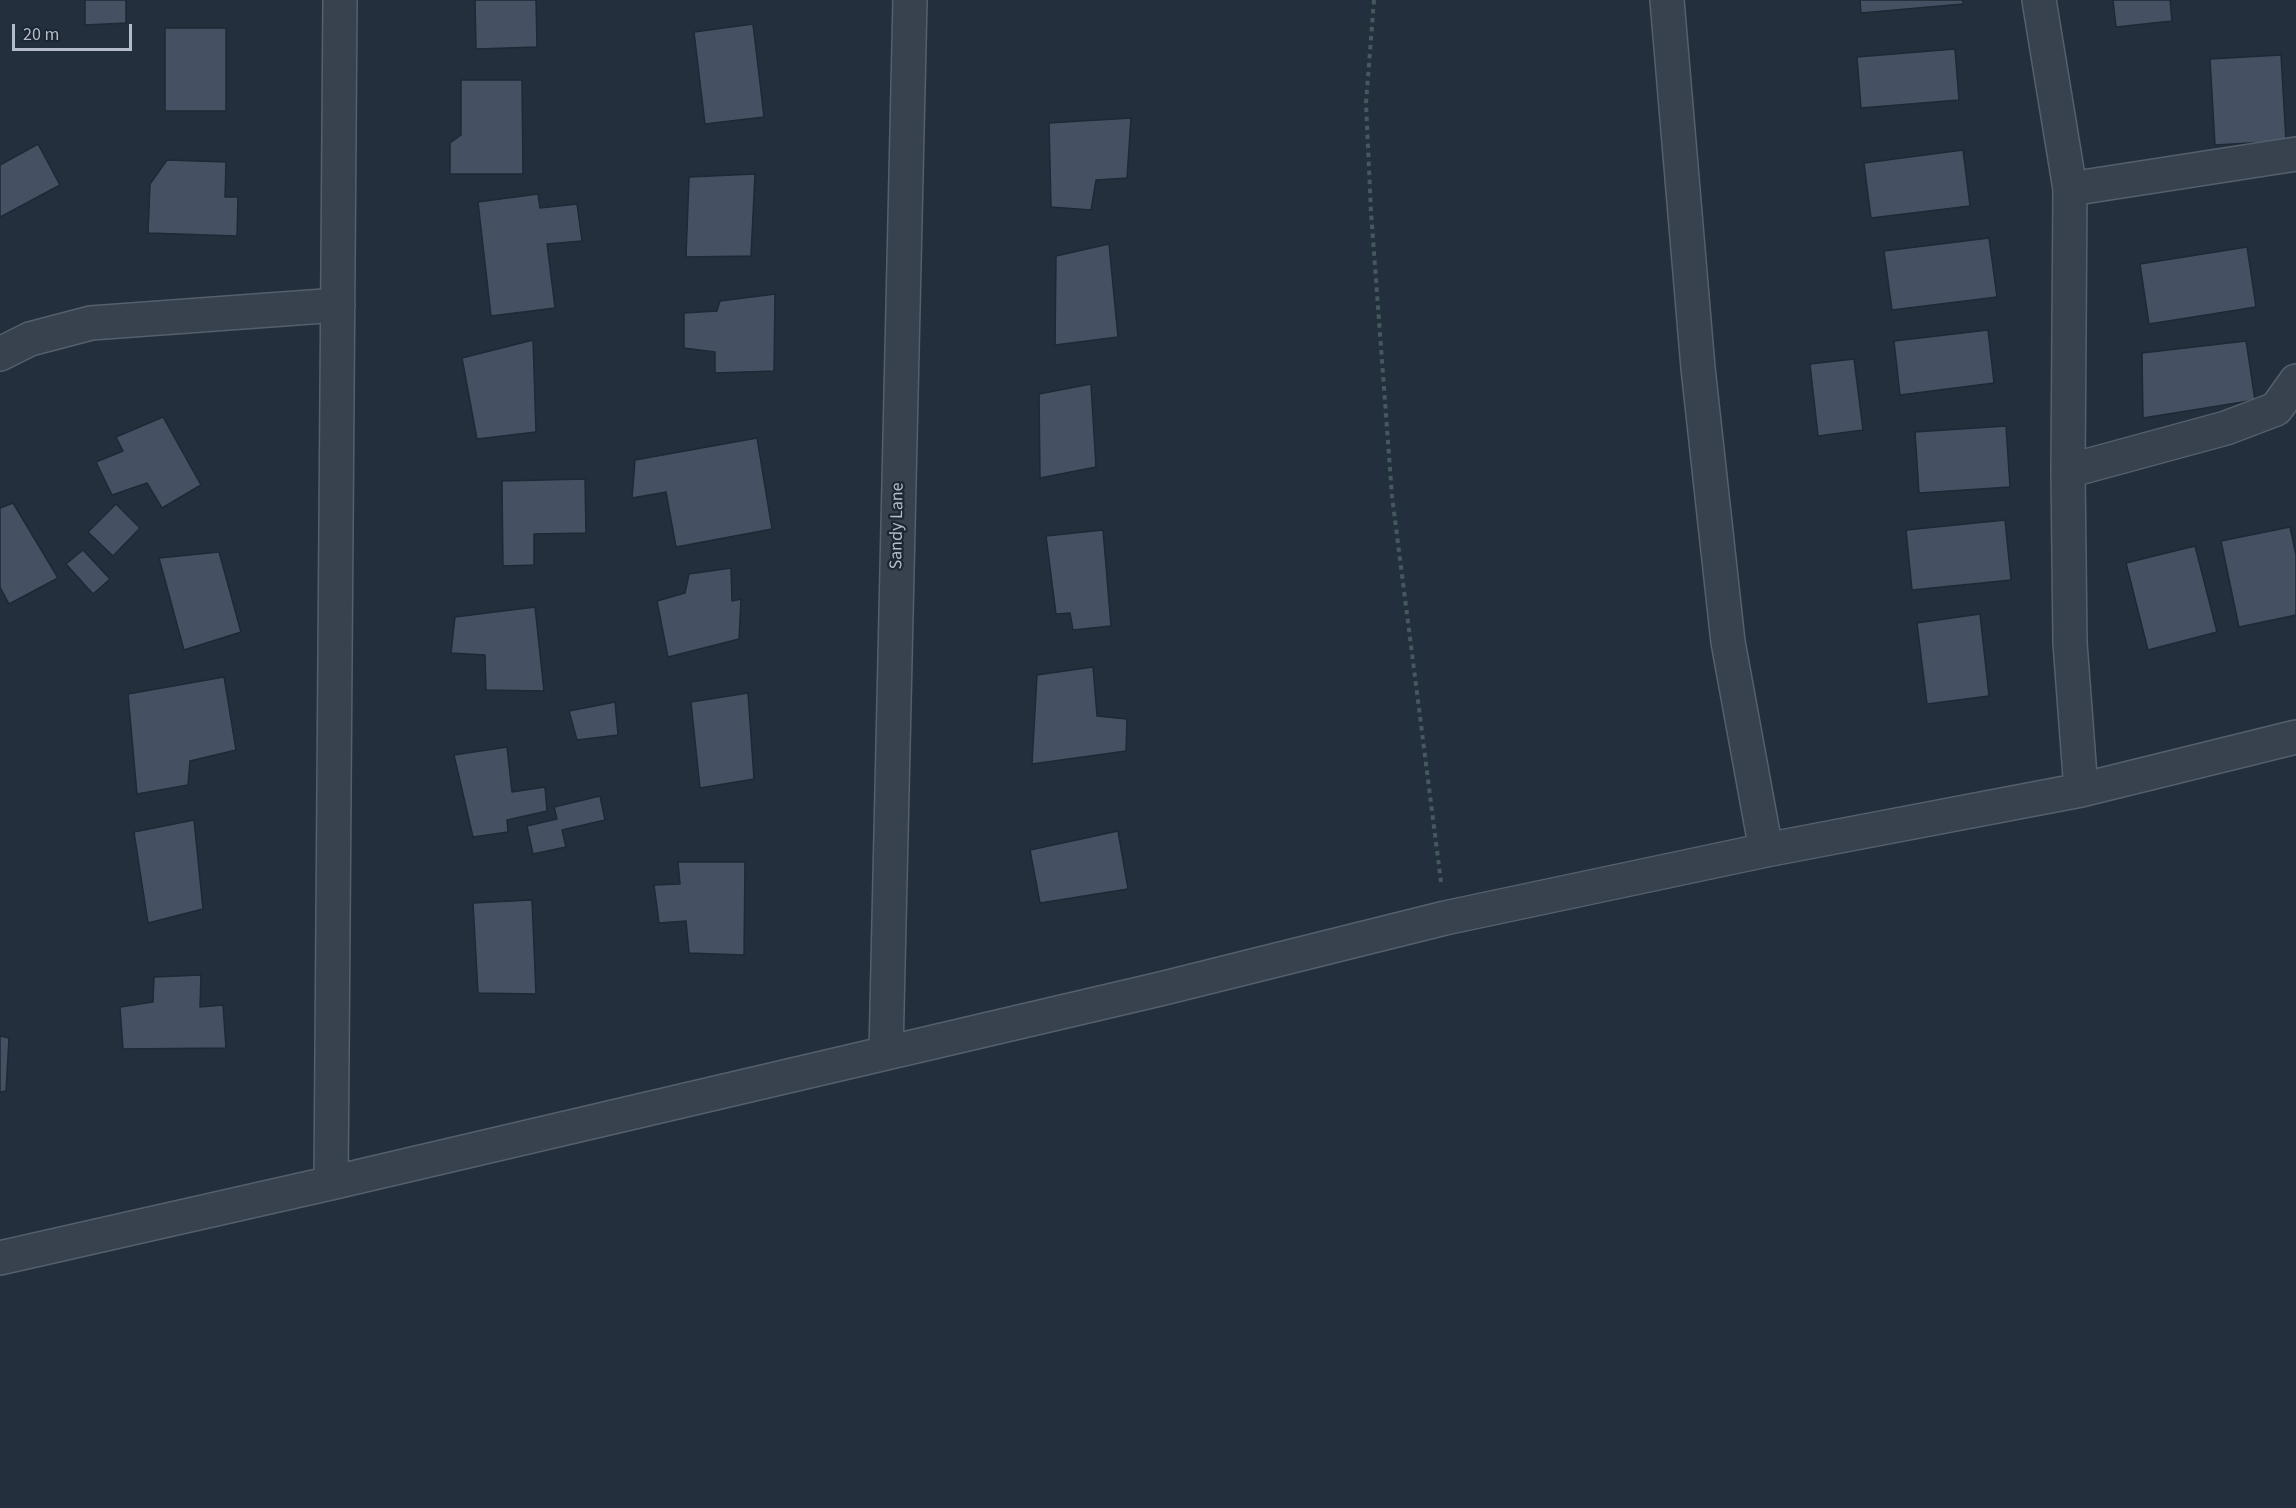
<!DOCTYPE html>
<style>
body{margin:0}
#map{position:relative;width:2296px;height:1508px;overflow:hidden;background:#242f3e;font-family:"Source Sans 3",sans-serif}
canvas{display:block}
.scale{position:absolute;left:12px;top:24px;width:120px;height:27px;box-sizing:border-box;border:3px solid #b4bcc9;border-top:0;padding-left:8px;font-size:18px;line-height:21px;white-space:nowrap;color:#b4bcc9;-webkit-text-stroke:4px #1d2633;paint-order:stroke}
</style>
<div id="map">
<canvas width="2296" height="1508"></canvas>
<div class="scale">20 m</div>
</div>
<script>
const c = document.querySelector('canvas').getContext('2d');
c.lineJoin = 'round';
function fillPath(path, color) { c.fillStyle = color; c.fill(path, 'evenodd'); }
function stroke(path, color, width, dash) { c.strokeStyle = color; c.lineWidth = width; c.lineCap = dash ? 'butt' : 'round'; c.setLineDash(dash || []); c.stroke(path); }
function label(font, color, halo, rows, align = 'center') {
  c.font = font + ' "Source Sans 3",sans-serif'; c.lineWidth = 4.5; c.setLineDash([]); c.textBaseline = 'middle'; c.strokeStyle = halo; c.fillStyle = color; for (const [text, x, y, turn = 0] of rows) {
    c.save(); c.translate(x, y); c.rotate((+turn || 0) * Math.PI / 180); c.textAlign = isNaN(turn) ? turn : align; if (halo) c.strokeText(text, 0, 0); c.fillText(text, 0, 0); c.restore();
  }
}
const building = new Path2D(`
 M85 0H126V23L85 25Z
 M475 0H536L537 47 476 49Z
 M1860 0H1963V4L1861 13Z
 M2113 0H2170L2172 21 2116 27Z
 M753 24 764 117 705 124 694 32Z
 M165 28H226V111H165Z
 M1955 49 1959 100 1861 108 1857 57Z
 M2281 55 2286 141 2215 145 2210 59Z
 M461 80H522L523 174H450V143L461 135Z
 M1131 118 1127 178 1096 180 1091 210 1051 207 1049 123Z
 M38 144 60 185 0 217V165Z
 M1963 150 1970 206 1871 218 1864 163Z
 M167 160 226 162 225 197H238L237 236 148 233 150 184Z
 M755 174 751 256 686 257 689 177Z
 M538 194 540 208 577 204 582 241 547 244 555 308 491 316 478 202Z
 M1989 238 1997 297 1892 310 1884 251Z
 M1109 244 1118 337 1055 345 1056 256Z
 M2247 247 2256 307 2149 324 2140 264Z
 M775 294 774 371 715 373V352L684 348V313L717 311 720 301Z
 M1988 330 1994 383 1900 395 1894 341Z
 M533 340 536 432 477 439 462 358Z
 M2246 341 2255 400 2143 418 2142 353Z
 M1854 359 1863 430 1818 436 1810 364Z
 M1091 384 1096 467 1040 478 1039 394Z
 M163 417 201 485 162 508 147 483 112 495 96 462 123 451 116 437Z
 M2006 426 2010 487 1919 493 1915 432Z
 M757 438 772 529 676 547 666 492 632 498 635 460Z
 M585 479 586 533 534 534V565L503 566 502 481Z
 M13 503 58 578 9 604 0 587V508Z
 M116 504 140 528 113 556 88 532Z
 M2005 520 2011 580 1912 590 1906 530Z
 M2290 527 2296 555V615L2239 627 2221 541Z
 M1103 530 1111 626 1073 630 1070 613 1056 614 1046 536Z
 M2195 546 2217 632 2148 650 2126 563Z
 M83 550 110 579 93 594 66 564Z
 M219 552 241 632 184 650 159 558Z
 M731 568 732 601 741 599 739 639 668 657 657 601 685 593 689 574Z
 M535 607 544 691 486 690 485 655 451 653 455 617Z
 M1980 614 1989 696 1927 704 1917 623Z
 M1093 667 1097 716 1127 719 1126 751 1032 764 1037 675Z
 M224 677 236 750 190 761 188 785 137 794 128 694Z
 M748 693 754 779 700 788 691 702Z
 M615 702 618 735 577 740 569 711Z
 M507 747 512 792 545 787 547 811 507 820 508 832 473 837 454 755Z
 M600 796 605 820 562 830 566 847 533 854 527 826 557 819 554 807Z
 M194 820 203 909 148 923 134 832Z
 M1118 831 1128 889 1040 903 1030 850Z
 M678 862H745L744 955 689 953 686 921 659 923 654 885 680 884Z
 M532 900 536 994 478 993 473 903Z
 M201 975 200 1007 223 1005 226 1048 123 1049 120 1007 153 1002 154 977Z
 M0 1036 9 1038 6 1091 0 1092Z`);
const path = new Path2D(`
 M1374 0 1366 103 1371 212 1392 496 1441 882`);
const minor = new Path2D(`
 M1667 0 1698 368 1728 642 1766 850
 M2039 0 2070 189 2068 471 2070 643 2081 790
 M2070 189 2296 154
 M0 354 30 339 91 323 338 305
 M2068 471 2226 428 2276 409 2296 381
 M886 1053 910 0
 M331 1183 340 0
 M0 1258 331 1183 1160 989 1445 918 1766 850 2081 790 2296 737`);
const streetNames = [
 ["Sandy Lane",898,526,-89]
];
fillPath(building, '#455162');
stroke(building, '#1f2835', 1.5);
stroke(minor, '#565f6c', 36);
stroke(path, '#44595c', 4, [4.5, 4.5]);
stroke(minor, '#38414e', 33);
label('18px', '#b4bcc9', '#1d2633', streetNames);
</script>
